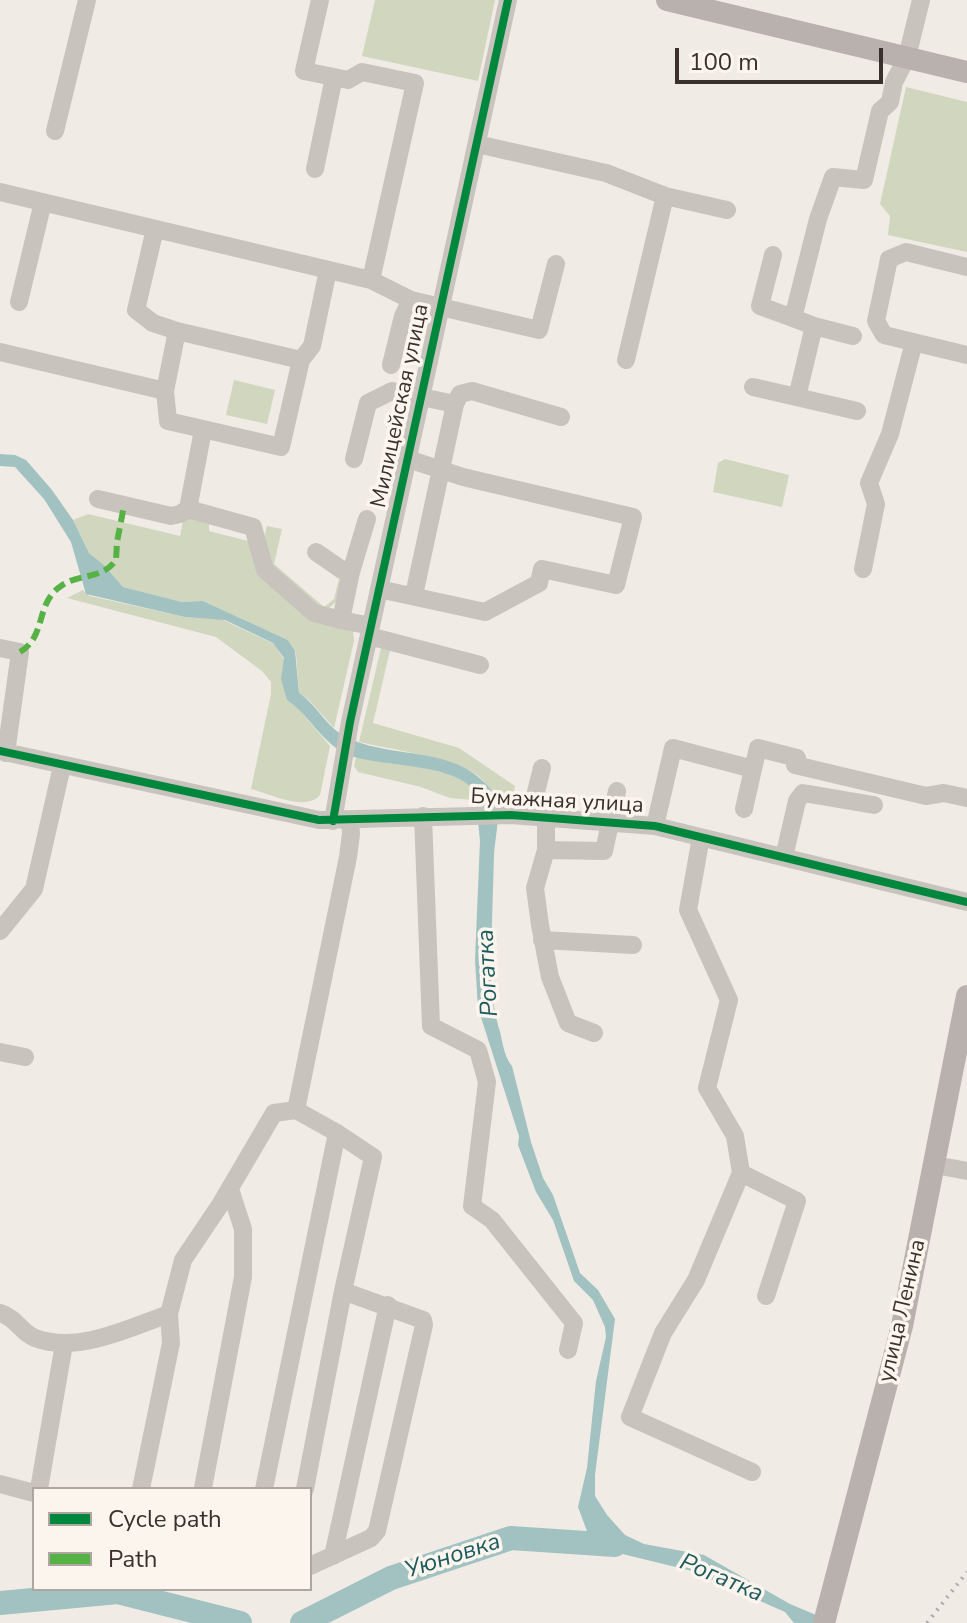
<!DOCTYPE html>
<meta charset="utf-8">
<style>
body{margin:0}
#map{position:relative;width:967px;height:1623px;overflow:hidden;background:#f0ebe5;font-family:"Nunito Sans",sans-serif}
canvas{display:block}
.legend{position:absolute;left:32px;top:1487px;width:280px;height:104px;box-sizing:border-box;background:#fbf5ee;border:2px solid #aea6a0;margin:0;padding:10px 14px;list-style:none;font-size:24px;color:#3b302b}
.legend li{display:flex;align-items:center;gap:16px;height:40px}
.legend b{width:40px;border:2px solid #aea6a0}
.scale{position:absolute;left:675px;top:48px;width:208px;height:36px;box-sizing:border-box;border:4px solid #3b302b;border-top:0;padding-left:10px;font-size:24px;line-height:28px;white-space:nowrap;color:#3b302b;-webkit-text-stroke:6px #fbf5ee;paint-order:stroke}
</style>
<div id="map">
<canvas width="967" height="1623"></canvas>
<ul class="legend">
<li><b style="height:10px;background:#00873e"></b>Cycle path</li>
<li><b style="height:10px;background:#57b246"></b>Path</li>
</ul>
<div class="scale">100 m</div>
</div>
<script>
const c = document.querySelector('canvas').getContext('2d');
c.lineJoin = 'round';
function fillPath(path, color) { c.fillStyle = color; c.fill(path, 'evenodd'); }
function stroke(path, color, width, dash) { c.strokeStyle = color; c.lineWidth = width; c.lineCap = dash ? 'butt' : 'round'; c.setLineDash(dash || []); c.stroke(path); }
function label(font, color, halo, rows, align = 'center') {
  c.font = font + ' "Nunito Sans",sans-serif'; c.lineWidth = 7; c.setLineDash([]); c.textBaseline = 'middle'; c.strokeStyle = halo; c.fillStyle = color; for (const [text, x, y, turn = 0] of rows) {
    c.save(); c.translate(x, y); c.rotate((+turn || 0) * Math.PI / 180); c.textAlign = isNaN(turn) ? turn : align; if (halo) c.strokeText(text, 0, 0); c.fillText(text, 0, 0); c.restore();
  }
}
const green = new Path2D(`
 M375 0H495L478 81 362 56Z
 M906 87 967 102V252L888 235 890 216 880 204Z
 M234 380 275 390 267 424 226 415Z
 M725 459 789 475 782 507 713 492 718 463Z
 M88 514 180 536 183 521 197 515 209 519V531L248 541 254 560 353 630 354 641 334 728 309 700 299 693 296 653 288 640 203 601 182 602 123 587 104 565 89 553 73 520Z
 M267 526 282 529 274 564 324 607 334 599 340 575 344 577 336 602 328 609 322 608 269 564 264 538Z
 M83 590 90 596 185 617 221 619 274 644 285 661 287 700 298 708 330 746 320 795C306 812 270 794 251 789L271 694V682L262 671 216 637 67 598Z
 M391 646 373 723 459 748 515 786 512 801H496C491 790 486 782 477 775 454 758 389 749 359 742L381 648Z
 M356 757C383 762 449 768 468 783 474 788 475 793 475 800L450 798 421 787 358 772 354 766Z`);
const water = new Path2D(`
 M0 454 15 455 26 460 52 490 73 520 89 553 104 565 123 587 182 602 203 601 288 640 295 651 299 693C316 704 326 726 343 735 385 760 449 744 486 784 490 788 494 794 495 800 501 817 495 837 494 855 493 896 491 937 491 978 491 995 495 1015 500 1032 503 1044 504 1056 512 1066L531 1142 543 1178 553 1195 580 1273 598 1290 615 1319 595 1475V1496L607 1515 625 1535 644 1544 704 1555 790 1604 835 1623H794L785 1612 692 1571 602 1549 588 1534 578 1507 587 1468 596 1381 606 1337 605 1327 593 1300 574 1281 553 1220 536 1192 518 1145 519 1136 478 1008 475 960 480 841 475 791C453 763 385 767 351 756 323 746 311 716 287 700L281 679 284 658 273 643 225 620 185 617 86 594 71 542 44 499 15 467 0 466Z`);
const river = new Path2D(`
 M0 1603 118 1592 240 1623
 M302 1623 391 1578 511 1538 615 1545`);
const minor = new Path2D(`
 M334 77 348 80 362 72 415 83 371 280
 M55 131 87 0
 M477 144 606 173 665 196 727 210
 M315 169 334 77 304 71 320 0
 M0 192 371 280 411 300 539 330 556 264
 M155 229 136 310 153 323 177 331
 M773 255 760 306 793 318
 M967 267 906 252 889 259 876 321 884 335 967 355
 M19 302 43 202
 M814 326 853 336
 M0 352 165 391
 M301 360 177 331 165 391 168 421 281 447 301 360 312 346 328 270
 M626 360 665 196
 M391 365 403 316 411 300
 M753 387 857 411
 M797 397 814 326 793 318 818 219 833 177 864 180 880 111 890 102 894 82 907 57 921 0
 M354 459 368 403 392 391 455 404
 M98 499 171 516 180 514 188 509 253 527 265 570 314 613 341 620
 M188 509 203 430
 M367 519 351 572 341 620 371 626
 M316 552 342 570 351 572
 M863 569 876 504 869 483 890 434 914 342
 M379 589 485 612 539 583 542 569 616 585 633 517 463 477 408 459
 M414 595 455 404 460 394 472 391 561 417
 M369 636 480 665
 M0 648 20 652 6 753
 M0 751 319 820 511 815 655 826 967 902
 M753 769 758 748 797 758 795 765 926 796 944 793 967 798
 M423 816 431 1026 478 1050 487 1082 472 1206 492 1220 574 1323 568 1350
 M530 816 542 768
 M546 817V850L604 851 617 791
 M333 821 350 722 508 0
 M655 826 673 748 753 769 744 809
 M701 837 688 910 729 1000 707 1088 735 1136 741 1173 696 1280 663 1333 630 1417 752 1472
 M546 850 535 888 540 925 550 977 568 1023 594 1033
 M784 857 797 801 803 793 874 805
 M0 931 34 889 62 766
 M542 940 633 945
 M0 1052 25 1057
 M296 1110 348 857 351 834 350 820
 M935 1165 967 1171
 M741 1173 797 1201 766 1296
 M0 1313C17 1318 21 1333 35 1338 78 1354 128 1328 169 1314L183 1260 220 1205 274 1113 296 1110 337 1133 373 1157 343 1291 305 1489
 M0 1484 34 1493
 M203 1488 243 1277V1229L230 1189
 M39 1489 64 1344
 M141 1489 171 1343 169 1314
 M264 1489 337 1133
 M333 1556 388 1305
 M310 1566 371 1538 377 1531 424 1325 423 1320 343 1291`);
const major = new Path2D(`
 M667 0 967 72
 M824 1623 902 1326 967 996`);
const rail = new Path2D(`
 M927 1623 967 1572`);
const quiet = new Path2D(`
 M20 652C47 636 35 603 61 586 79 573 102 580 116 560L117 542 124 506`);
const cycleway = new Path2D(`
 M0 751 319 820 511 815 655 826 967 902
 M333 821 350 722 508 0`);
const streetNames = [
 ["Милицейская улица",401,406,-78],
 ["Бумажная улица",557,802,3],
 ["улица Ленина",903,1311,-77]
];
const waterNames = [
 ["Рогатка",489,973,-93],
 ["Уюновка",453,1557,-18],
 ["Рогатка",721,1579,23]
];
fillPath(green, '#d1d6bf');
fillPath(water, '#a1c2c1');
stroke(river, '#a1c2c1', 24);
stroke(minor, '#c9c3be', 18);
stroke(major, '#b8b1ad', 22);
stroke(rail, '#b1aca8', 4, [2, 6]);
stroke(quiet, '#57b246', 6, [12, 6]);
stroke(cycleway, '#00873e', 8);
label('22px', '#3b302b', '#fbf5ee', streetNames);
label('italic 24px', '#1f5a5e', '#fbf5ee', waterNames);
</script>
